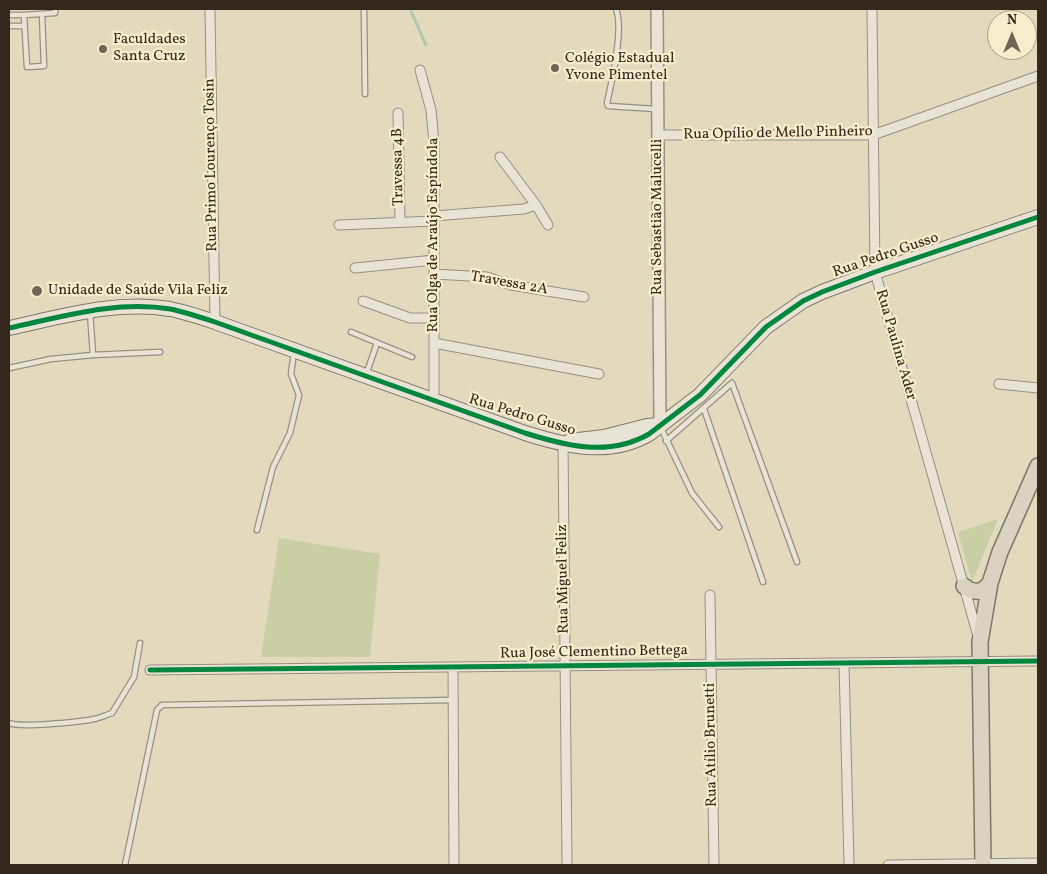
<!DOCTYPE html>
<meta charset="utf-8">
<style>
body{margin:0}
#map{position:relative;width:1047px;height:874px;overflow:hidden;background:#e3dabe;font-family:Vollkorn,serif}
canvas{display:block}
.frame{position:absolute;inset:0;border:10px solid #33271e;pointer-events:none}
.north{position:absolute;left:987px;top:10px;width:50px;height:50px;box-sizing:border-box;background:#f7eccb;border:1px solid #a99d86;border-radius:50%;rotate:0deg;font-size:14px;font-weight:700;line-height:20px;text-align:center;color:#33271e}
.north::after{content:'';display:block;margin:auto;width:18px;height:22px;background:#716656;clip-path:polygon(50% 0,100% 100%,50% 72%,0 100%)}
</style>
<div id="map">
<canvas width="1047" height="874"></canvas>
<div class="frame"></div>
<div class="north">N</div>
</div>
<script>
const c = document.querySelector('canvas').getContext('2d');
c.lineJoin = 'round';
function fillPath(path, color) { c.fillStyle = color; c.fill(path, 'evenodd'); }
function stroke(path, color, width, dash) { c.strokeStyle = color; c.lineWidth = width; c.lineCap = dash ? 'butt' : 'round'; c.setLineDash(dash || []); c.stroke(path); }
function label(font, color, halo, rows, align = 'center') {
  c.font = font + ' Vollkorn,serif'; c.lineWidth = 4.5; c.setLineDash([]); c.textBaseline = 'middle'; c.strokeStyle = halo; c.fillStyle = color; for (const [text, x, y, turn = 0] of rows) {
    c.save(); c.translate(x, y); c.rotate((+turn || 0) * Math.PI / 180); c.textAlign = isNaN(turn) ? turn : align; if (halo) c.strokeText(text, 0, 0); c.fillText(text, 0, 0); c.restore();
  }
}
const green = new Path2D(`
 M998 519 972 582 958 532Z
 M279 538 380 554 370 657H261Z`);
const stream = new Path2D(`
 M410 9 426 45`);
const service = new Path2D(`
 M364 9 365 94
 M616 9C624 29 612 81 607 103L608 106 656 109
 M42 14 44 66 27 67 24 15 55 13V9
 M9 15H24
 M9 26H24
 M351 332 412 357
 M93 355 160 352
 M9 368 51 359 93 355 90 312
 M366 375 377 343
 M704 409 763 582
 M661 428 692 493 719 527
 M666 441 732 383 797 562
 M257 530 273 467 290 433 299 395 291 374 294 352
 M9 723C20 728 79 722 94 719 100 718 106 715 112 713L134 677 140 643
 M125 865 157 710 162 705 453 700`);
const minor = new Path2D(`
 M210 9 215 322
 M872 9 875 272 978 636
 M420 70 431 110 434 143V401
 M398 113 400 222
 M658 135H873L1038 76
 M500 157 536 205 548 225
 M434 216 524 209 536 205
 M339 225 434 221
 M355 268 434 260
 M434 274 487 277 511 285 584 297
 M363 301 410 318H434
 M434 343 599 374
 M999 384 1038 388
 M563 443 567 865
 M710 595 714 865
 M844 663 849 865
 M453 667 454 865
 M150 670 1038 661
 M888 865 1038 863`);
const tertiary = new Path2D(`
 M657 9 660 425`);
const secondary = new Path2D(`
 M9 328C61 317 116 300 170 309 185 312 200 317 215 322L525 433C566 446 609 457 649 434L700 395 766 327 803 301 822 292 875 272 1038 217
 M570 441 604 437 647 426 659 425`);
const primary = new Path2D(`
 M964 586C973 594 983 593 990 583
 M983 865 980 642 990 583 1000 552 1038 466`);
const cycleway = new Path2D(`
 M9 328C61 317 116 300 170 309 185 312 200 317 215 322L525 433C566 446 609 457 649 434L700 395 766 327 803 301 822 292 875 272 1038 217
 M150 670 1038 661`);
const markers = [
 [103,49,5,"#716656"],
 [555,68,5,"#716656"],
 [37,291,6,"#716656"]
];
const poiNames = [
 ["Faculdades",113,40],
 ["Santa Cruz",113,57],
 ["Colégio Estadual",565,59],
 ["Yvone Pimentel",565,76],
 ["Unidade de Saúde Vila Feliz",48,291]
];
const streetNames = [
 ["Rua Opílio de Mello Pinheiro",778,134,-1],
 ["Rua Primo Lourenço Tosin",212,165,-91],
 ["Travessa 4B",399,167,-91],
 ["Rua Sebastião Malucelli",658,217,-90],
 ["Rua Olga de Araújo Espíndola",434,235,-90],
 ["Rua Pedro Gusso",886,256,-19],
 ["Travessa 2A",509,284,10],
 ["Rua Paulina Ader",895,345,74],
 ["Rua Pedro Gusso",522,416,17],
 ["Rua Miguel Feliz",564,579,-91],
 ["Rua José Clementino Bettega",594,653,-1],
 ["Rua Atílio Brunetti",712,745,-91]
];
fillPath(green, '#cacea4');
stroke(stream, '#b1c6af', 3);
stroke(service, '#979080', 7);
stroke(minor, '#979080', 11);
stroke(tertiary, '#979080', 14);
stroke(secondary, '#7e786a', 16);
stroke(primary, '#7e786a', 18);
stroke(service, '#e8e3d5', 4.5);
stroke(minor, '#e8e3d5', 9);
stroke(tertiary, '#e8e3d5', 11);
stroke(secondary, '#e8e3d5', 14);
stroke(primary, '#dbd3c1', 15);
stroke(cycleway, '#00873e', 5);
for (const [x, y, r, color] of markers) { const dot = new Path2D(); dot.arc(x, y, r, 0, 2 * Math.PI); c.fillStyle = color; c.fill(dot); stroke(dot, '#f7eccb', 2); }
label('15px', '#33271e', '#f7eccb', poiNames, 'left');
label('15px', '#33271e', '#f7eccb', streetNames);
</script>
